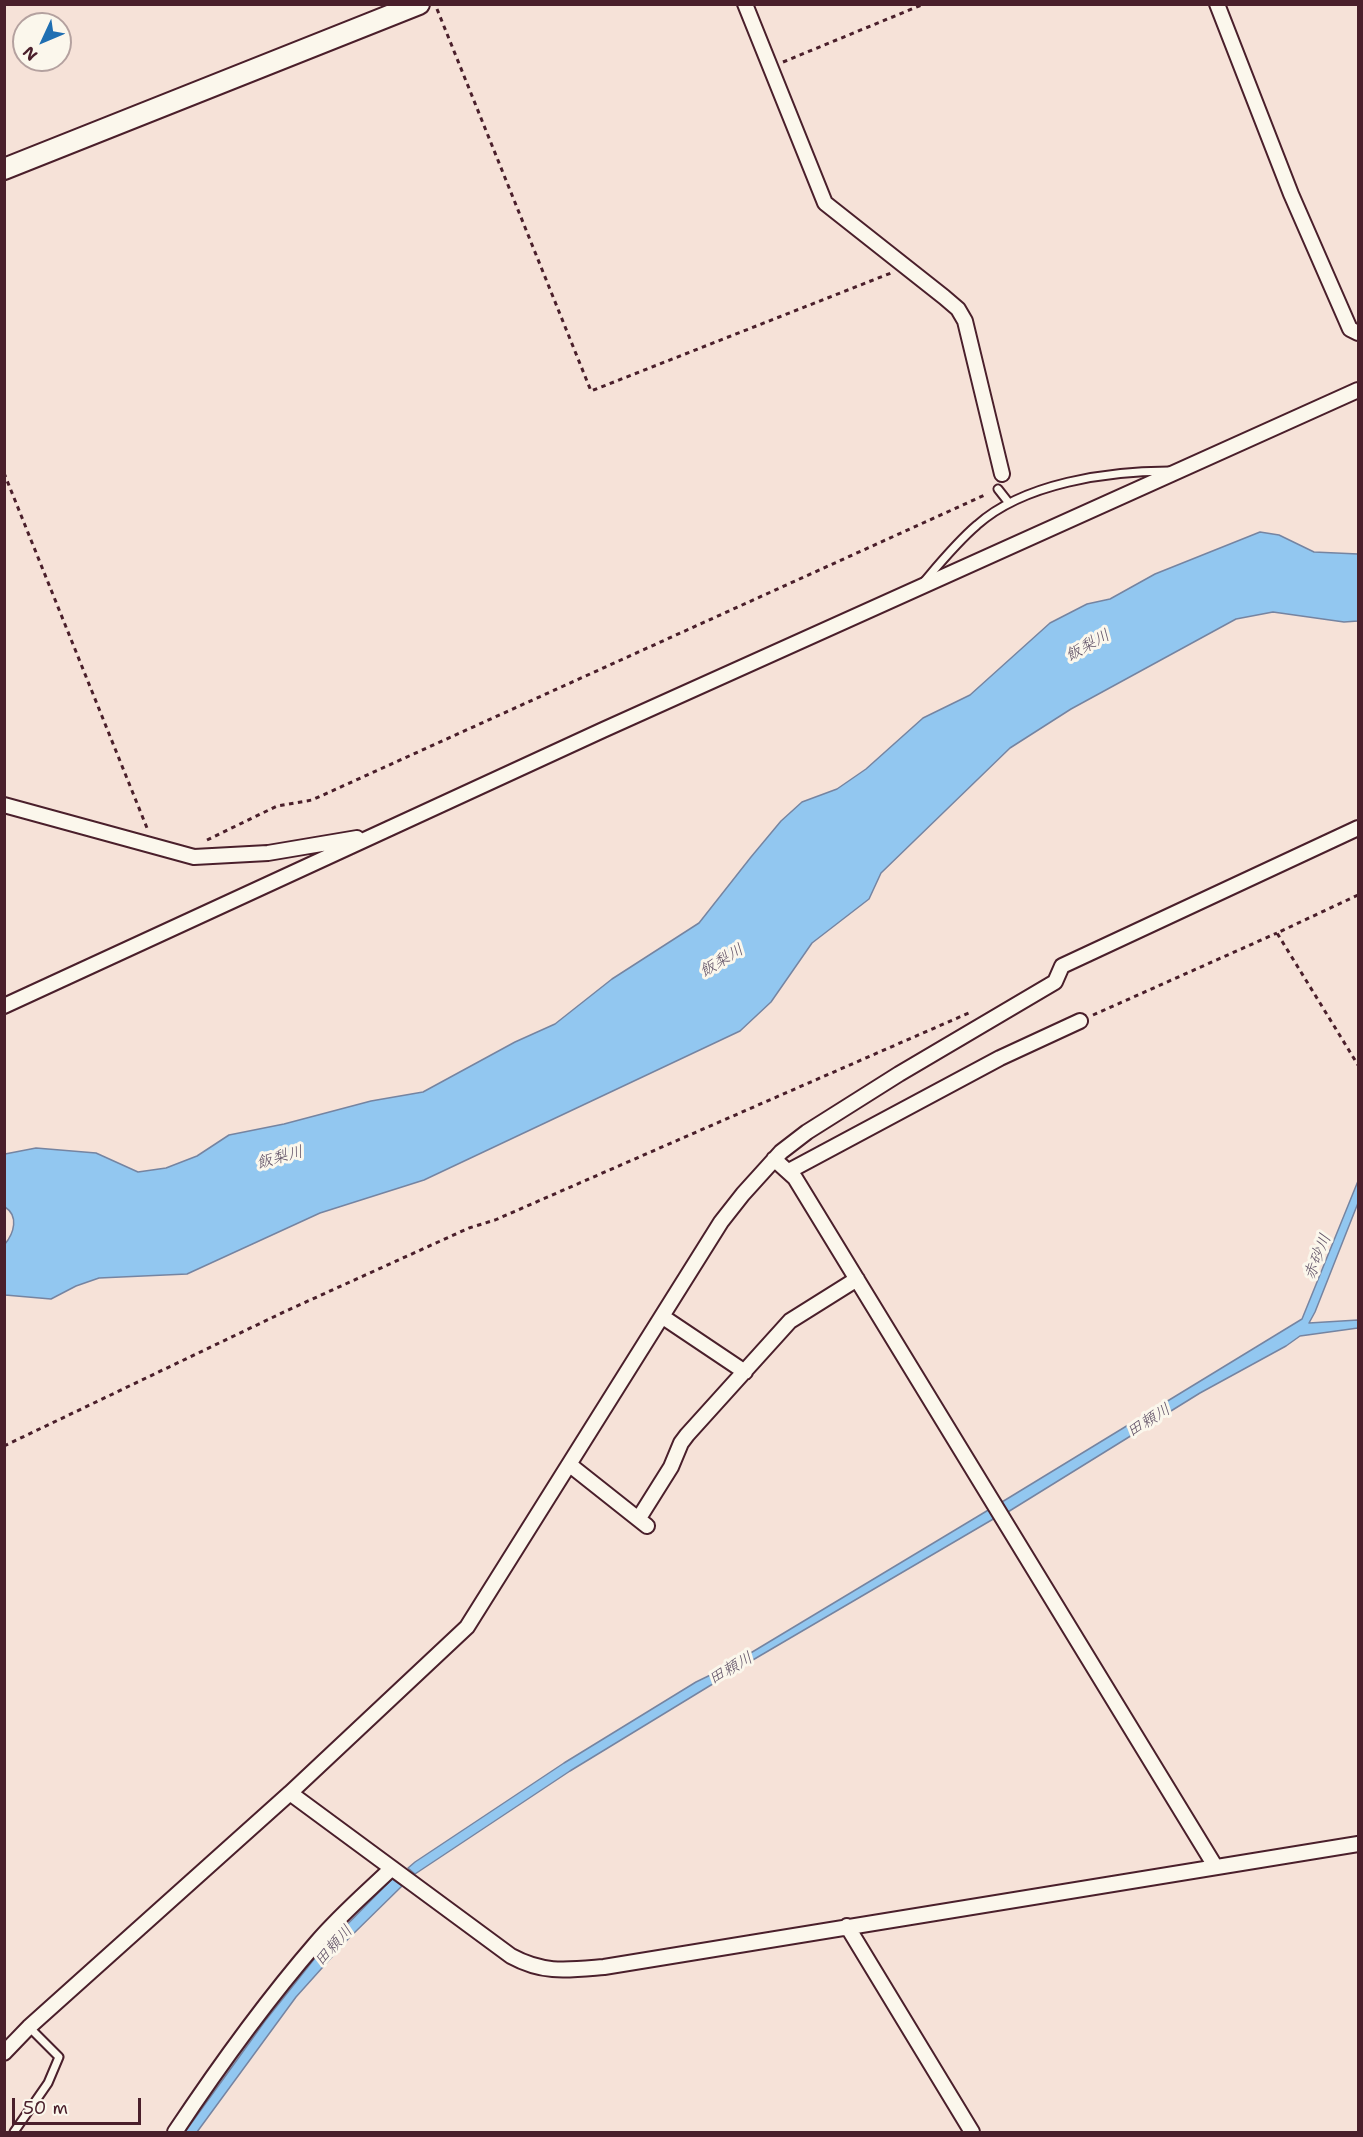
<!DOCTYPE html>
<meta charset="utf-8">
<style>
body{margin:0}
#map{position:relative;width:1363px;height:2137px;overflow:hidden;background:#f6e2d8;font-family:"Shantell Sans",sans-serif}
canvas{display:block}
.frame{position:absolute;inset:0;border:6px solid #4a1f2b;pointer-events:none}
.north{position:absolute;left:12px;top:12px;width:60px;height:60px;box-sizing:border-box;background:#fbf7ec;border:2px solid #b4a19f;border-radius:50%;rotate:226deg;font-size:16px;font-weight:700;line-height:24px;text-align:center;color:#4a1f2b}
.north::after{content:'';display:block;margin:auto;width:21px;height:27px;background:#1f6fb2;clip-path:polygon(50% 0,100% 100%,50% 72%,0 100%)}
.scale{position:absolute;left:12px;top:2098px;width:129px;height:27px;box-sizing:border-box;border:3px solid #4a1f2b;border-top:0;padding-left:8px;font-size:18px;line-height:21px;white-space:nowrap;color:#4a1f2b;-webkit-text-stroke:4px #fbf7ec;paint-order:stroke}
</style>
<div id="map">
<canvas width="1363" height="2137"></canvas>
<div class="frame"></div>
<div class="north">N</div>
<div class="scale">50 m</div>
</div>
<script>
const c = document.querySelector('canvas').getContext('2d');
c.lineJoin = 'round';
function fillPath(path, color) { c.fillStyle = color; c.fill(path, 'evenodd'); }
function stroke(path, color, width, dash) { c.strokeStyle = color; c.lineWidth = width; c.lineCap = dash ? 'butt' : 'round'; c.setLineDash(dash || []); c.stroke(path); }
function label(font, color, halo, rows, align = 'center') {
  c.font = font + ' "Shantell Sans","Klee One",sans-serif'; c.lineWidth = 6; c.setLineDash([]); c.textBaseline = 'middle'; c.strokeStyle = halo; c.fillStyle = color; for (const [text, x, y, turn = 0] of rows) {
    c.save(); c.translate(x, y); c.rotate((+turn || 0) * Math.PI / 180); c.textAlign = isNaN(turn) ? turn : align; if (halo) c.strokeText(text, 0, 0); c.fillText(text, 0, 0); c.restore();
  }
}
const water = new Path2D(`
 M1260 532 1279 535 1314 552 1358 554V621L1344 622 1273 612 1236 619 1071 709 1010 748 881 873 869 899 812 943 771 1002 740 1031 424 1180 320 1213 187 1274 99 1278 76 1286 51 1299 5 1295V1244C14 1233 19 1216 5 1207V1154L36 1148 96 1153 138 1172 166 1168 197 1156 229 1135 284 1124 371 1101 423 1092 515 1042 555 1024 612 979 699 923 751 857 781 821 802 802 837 789 866 769 923 718 970 695 1050 623 1087 604 1110 599 1155 574Z
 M1358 1181V1203L1315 1312 1309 1323 1358 1320V1328L1300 1336 1286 1346 1200 1393 1003 1515 997 1505 1302 1319Z
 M990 1509 995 1518 734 1671 570 1771 415 1874 408 1868 415 1862 564 1763 696 1682 729 1666Z
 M392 1879 402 1886 348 1939 296 1997 197 2132H185L265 2021 319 1953Z`);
const path = new Path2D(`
 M437 9 591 391 891 273
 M783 62 924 4
 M4 473 147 828
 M207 840 277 806 312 800 987 494
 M1358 895 1277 933 1358 1065
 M1093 1015 1277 933
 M4 1446 286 1311 469 1228 495 1220 971 1012`);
const lane = new Path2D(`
 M998 489 1009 503
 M923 583C940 563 957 542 977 525 1024 483 1108 471 1169 471
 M14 2132 48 2083 59 2057 29 2027`);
const street = new Path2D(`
 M745 4 825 203 944 297 958 309 965 321 1002 474
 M1217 4 1291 194 1350 329 1358 333
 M4 805 194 857 268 853 357 838
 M4 1006 603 730 1358 390
 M774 1159 795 1178 1215 1866
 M789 1171 1000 1058 1080 1021
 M663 1317 745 1372
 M570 1465 647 1526
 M639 1518 671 1467 681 1443 687 1435 790 1321 857 1279
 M290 1793 511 1956C544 1974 568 1970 604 1967L1358 1844
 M847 1926 972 2132
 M4 2053 29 2027 290 1793 467 1627 721 1222 743 1194 781 1152 807 1132 899 1074 1055 982 1062 966 1358 828
 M175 2132C219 2066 265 2002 317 1942 340 1915 367 1892 392 1868`);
const secondary = new Path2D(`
 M4 169 419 4`);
const waterNames = [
 ["飯梨川",1088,646,-29],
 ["飯梨川",722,961,-31],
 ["飯梨川",280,1158,-15],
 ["赤砂川",1318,1257,-68],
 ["田頼川",1149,1421,-32],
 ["田頼川",731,1669,-30],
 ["田頼川",334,1946,-48]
];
fillPath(water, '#92c7f0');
stroke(water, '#7584a1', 1.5);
stroke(lane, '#4a1f2b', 11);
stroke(street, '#4a1f2b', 18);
stroke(secondary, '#4a1f2b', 24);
stroke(path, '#4a1f2b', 3, [4.5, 4.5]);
stroke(lane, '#fbf7ec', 7);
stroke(street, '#fbf7ec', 14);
stroke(secondary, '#fbf7ec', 20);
label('italic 16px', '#605166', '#fbf7ec', waterNames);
</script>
